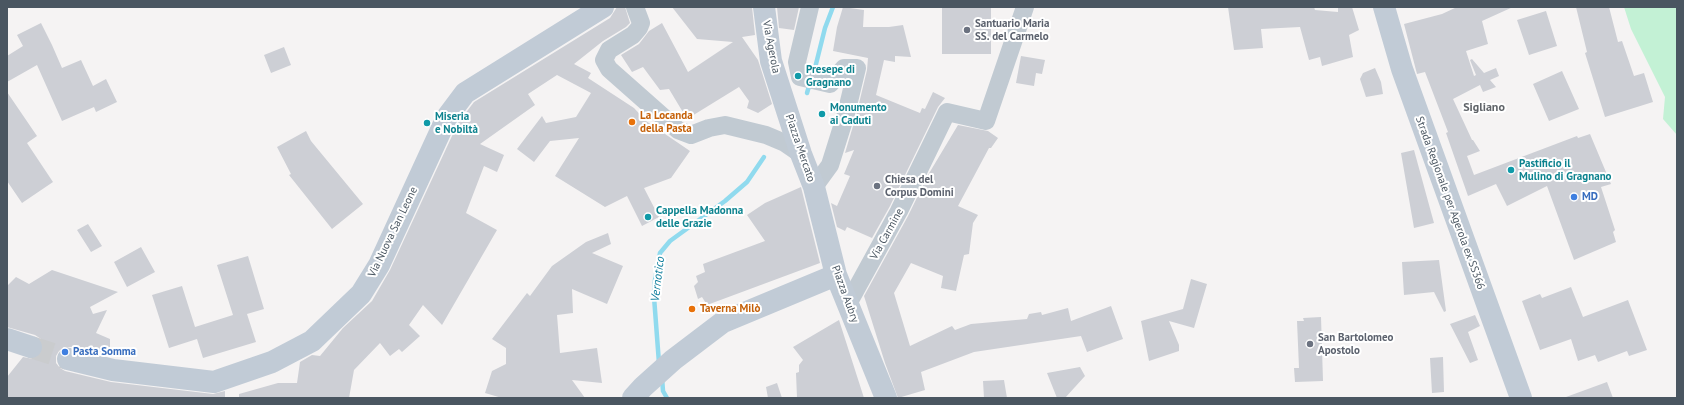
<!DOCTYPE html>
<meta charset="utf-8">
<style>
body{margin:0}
#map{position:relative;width:1684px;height:405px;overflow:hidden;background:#f5f3f3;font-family:"PT Sans",sans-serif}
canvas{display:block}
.frame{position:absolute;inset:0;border:8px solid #4a5661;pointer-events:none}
</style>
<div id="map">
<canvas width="1684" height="405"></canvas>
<div class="frame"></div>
</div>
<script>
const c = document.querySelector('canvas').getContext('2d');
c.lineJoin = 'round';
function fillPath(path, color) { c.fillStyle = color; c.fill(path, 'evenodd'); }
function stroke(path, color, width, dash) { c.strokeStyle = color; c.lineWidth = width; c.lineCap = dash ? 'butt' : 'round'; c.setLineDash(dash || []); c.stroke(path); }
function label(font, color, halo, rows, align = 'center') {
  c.font = font + ' "PT Sans",sans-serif'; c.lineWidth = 4; c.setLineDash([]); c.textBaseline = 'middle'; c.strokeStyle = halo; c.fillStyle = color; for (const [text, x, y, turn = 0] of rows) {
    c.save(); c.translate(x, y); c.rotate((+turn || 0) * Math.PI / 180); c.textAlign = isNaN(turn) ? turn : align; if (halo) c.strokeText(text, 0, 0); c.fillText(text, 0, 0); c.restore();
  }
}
const green = new Path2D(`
 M1624 7H1677V135L1663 119 1665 97 1631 29Z`);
const stream = new Path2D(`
 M813 76 825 28 833 7
 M807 93 810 83
 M659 363 654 297 655 280 660 253 670 241 725 201 747 182 764 157
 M662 378 663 391 667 398`);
const building = new Path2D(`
 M617 7H625L630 23 626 27 603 41 574 64 591 73 588 78 634 108 646 121 690 151 671 178 644 188 659 217 642 226 627 196 605 207 555 176 579 138 550 141 534 162 517 149 542 116 546 123 576 117 591 93 557 75 528 94 535 105 480 144 504 155 497 172 484 166 466 213 497 230 442 325 423 305 409 325 420 336 402 352 399 349 390 356 380 343 354 370 349 398H239V394L278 383H297L300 362 312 355 320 356 343 328 372 301 390 270 458 123 474 102 610 18Z
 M672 7H752L755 35 742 37 758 60 772 104 758 113 747 108 749 101 739 87 687 119 669 89 660 90 643 67 632 72 621 55 639 44 649 31 662 23 688 72 733 42 697 39Z
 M777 7H799L794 30 779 28Z
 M843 7 864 10 863 27H889L903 25 911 57 895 56V62L884 60 876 95 920 113 922 108 925 109 933 92 945 98 938 107 890 206 872 238 847 227 845 231 837 227 831 203 837 206 850 176 844 174 854 150 845 153 856 116 867 70 868 58 833 51 837 27Z
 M942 7H991V54H942Z
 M1228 7H1314L1315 10 1338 12V7H1352L1359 30 1349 35 1353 57 1322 66 1320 57 1309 60 1300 27 1261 29 1263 48 1234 50Z
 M1457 7H1513L1482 21 1488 44 1466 51 1474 76 1476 75 1470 60 1472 59 1484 73 1496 68 1499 76 1490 80 1496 87 1483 92 1480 85 1453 99 1472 140H1473L1480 151 1467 156 1474 175 1577 136 1578 138 1590 134 1611 184 1601 187 1615 230 1613 232 1616 242 1574 260 1547 186 1507 206 1496 184 1468 196 1446 133 1448 132 1425 72 1417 74 1404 24 1442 14Z
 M1576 7H1609L1618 42 1622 41 1634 76 1644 73 1653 102 1605 117 1585 53 1587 52Z
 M1546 11 1557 46 1529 55 1517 20Z
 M41 23 52 45 62 68 81 60 93 86 106 79 117 102 96 112 94 107 62 121 37 65 7 82V56L23 46 17 35Z
 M284 47 291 65 271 73 264 55Z
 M1021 56 1045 60 1042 74 1036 73 1034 86 1016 83Z
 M1375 68 1381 82 1383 94 1366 97 1360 79 1363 73Z
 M1562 71 1579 109 1549 121 1533 84Z
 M7 92 37 136 27 143 53 182 22 203 7 181Z
 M958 125 988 131 998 138 991 148H989L958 206 978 215 973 223 969 254 964 255 956 291 941 288 943 276 911 263 894 293 910 346 952 326 955 330 971 324 1027 319 1029 314 1041 312 1042 315 1068 308 1071 321 1111 306 1123 339 1087 352 1081 336 974 352 921 372 925 390 898 398 885 363 864 296 908 216 928 175Z
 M306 131 311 141 363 204 332 229 289 175 291 174 277 147Z
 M1414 150 1434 223 1414 228 1401 153Z
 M801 187 820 263 707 305 702 297 698 299 694 286 698 282 696 276 705 272 703 264 765 241 747 215 765 203Z
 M88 224 102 246 91 252 77 230Z
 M608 233 611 244 592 253 623 266 607 304 572 289 573 313 557 315 560 353 597 348 602 383 572 380 585 398H502L485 393 492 371 506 364V348L492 339 527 293 530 296 552 266 586 242Z
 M141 247 155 272 127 287 114 262Z
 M248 256 264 309 247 314 256 342 203 358 197 339 169 348 152 295 182 286 195 327 233 315 217 265Z
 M1439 260 1446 311 1444 312 1434 292 1404 295 1402 262Z
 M52 270 118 292 90 307 93 314 107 310 96 333 110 339V351L95 353 71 347H64L59 351 56 356V363L60 368 65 371 111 382 213 394 225 391V398H7V377L23 357 33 359 40 356 43 351V345L41 339 35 335 7 327V286L16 277 29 284Z
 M1191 279 1207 284 1194 328 1169 321 1179 345V351L1149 361 1141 321 1183 309Z
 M1571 287 1583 317 1628 300 1647 350 1629 356 1627 351 1598 362 1595 355 1578 361 1571 339 1540 350 1522 301 1540 294 1542 298Z
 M1475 315 1480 326 1468 332 1478 360 1470 363 1450 324Z
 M1321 317 1323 381 1295 382 1294 368H1299L1297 321H1304L1303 318Z
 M839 320 864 398H797L796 373 799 372V365L803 360 793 347Z
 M1443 357 1444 392 1432 393 1430 358Z
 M1080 367 1085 376 1065 398H1057L1047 373Z
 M1004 380 1007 398H984L983 381Z
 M1607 382 1613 398H1567L1566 397Z
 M777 383 782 398H768L766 387Z`);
const secondaryTunnel = new Path2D(`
 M31 347 68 359`);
const street = new Path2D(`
 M635 7 641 23 639 28 633 35 609 50 604 60 609 69 678 130 691 135 709 128 725 125 766 135 785 143 801 154
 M810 7 797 62 800 77 830 84 844 68H857L846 114 830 165 814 187
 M848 304 899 211 947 112 986 121 1025 7`);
const secondary = new Path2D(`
 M764 7 771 61 801 154 814 187 836 275 886 398
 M1384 7 1402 69 1521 398
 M7 339 31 347
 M68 359 113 370 214 382 272 362 312 341 361 294 379 265 447 117 465 93 603 7
 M633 398 643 387 673 360 723 322 836 275`);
const markers = [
 [967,30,4,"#6b7280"],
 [798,76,4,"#0f9aa8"],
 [822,114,4,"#0f9aa8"],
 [632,122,4,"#e8710a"],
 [427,123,4,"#0f9aa8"],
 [1511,170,4,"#0f9aa8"],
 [877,186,4,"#6b7280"],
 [1574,197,4,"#3f7fe0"],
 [648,217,4,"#0f9aa8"],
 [692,309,4,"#e8710a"],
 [1310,344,4,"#6b7280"],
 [65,352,4,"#3f7fe0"]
];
const worshipNames = [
 ["Santuario Maria",975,24],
 ["SS. del Carmelo",975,37],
 ["Chiesa del",885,180],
 ["Corpus Domini",885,193],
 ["San Bartolomeo",1318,338],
 ["Apostolo",1318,351]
];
const streetNames = [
 ["Via Agerola",771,47,79],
 ["Piazza Mercato",800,148,71],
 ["Strada Regionale per Agerola ex SS366",1450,203,70],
 ["Via Nuova San Leone",393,232,-64],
 ["Via Carmine",887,234,-61],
 ["Piazza Aubry",845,294,70]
];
const cultureNames = [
 ["Presepe di",806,70],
 ["Gragnano",806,83],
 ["Monumento",830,108],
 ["ai Caduti",830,121],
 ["Miseria",435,117],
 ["e Nobiltà",435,130],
 ["Pastificio il",1519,164],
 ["Mulino di Gragnano",1519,177],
 ["Cappella Madonna",656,211],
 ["delle Grazie",656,224]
];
const foodNames = [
 ["La Locanda",640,116],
 ["della Pasta",640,129],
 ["Taverna Milò",700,309]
];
const shopNames = [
 ["MD",1582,197],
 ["Pasta Somma",73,352]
];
const neighbourhoodNames = [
 ["Sigliano",1484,108]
];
const waterNames = [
 ["Vernotico",658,279,-83]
];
fillPath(green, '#c3f1d5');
stroke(stream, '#90daee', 4.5);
fillPath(building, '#cdcfd5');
stroke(secondaryTunnel, '#caccce', 22, [22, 11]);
stroke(street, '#c1cad2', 18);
stroke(secondary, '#c1cbd6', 22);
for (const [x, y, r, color] of markers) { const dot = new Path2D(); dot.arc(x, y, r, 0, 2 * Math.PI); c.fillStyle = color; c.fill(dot); stroke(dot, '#fff', 1.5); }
label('bold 11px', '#5b616d', '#fff', worshipNames, 'left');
label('11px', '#4a5661', '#fff', streetNames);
label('bold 11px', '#0d838f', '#fff', cultureNames, 'left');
label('bold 11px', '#c56008', '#fff', foodNames, 'left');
label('bold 11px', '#366cbe', '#fff', shopNames, 'left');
label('bold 12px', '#5f6368', '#fff', neighbourhoodNames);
label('italic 12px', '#0c7c9b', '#fff', waterNames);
</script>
